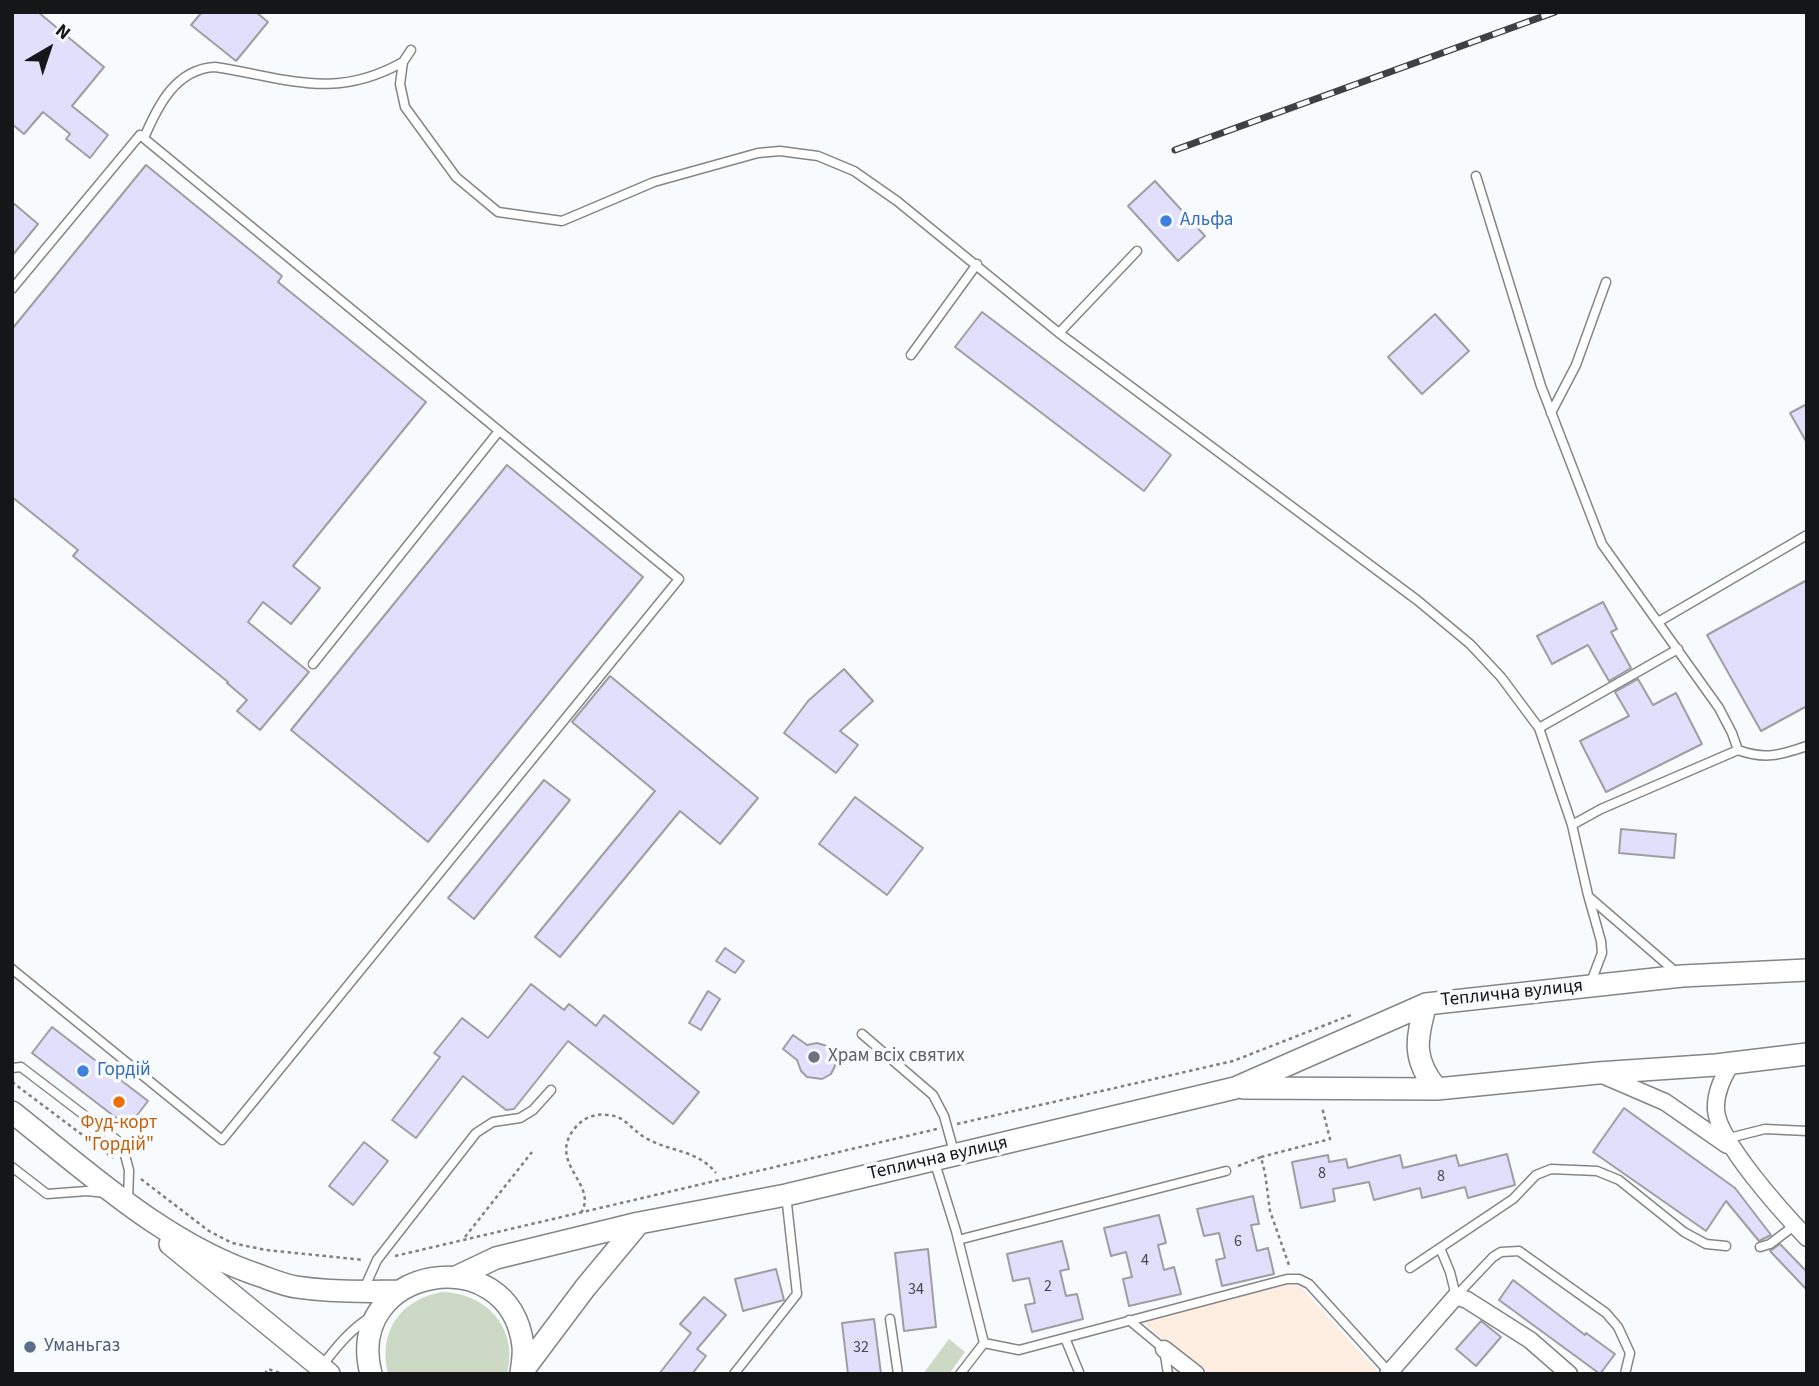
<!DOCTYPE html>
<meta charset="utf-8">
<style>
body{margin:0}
#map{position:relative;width:1819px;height:1386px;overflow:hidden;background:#f8fbfe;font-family:"Source Sans 3",sans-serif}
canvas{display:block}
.frame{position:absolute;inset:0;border:14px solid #151617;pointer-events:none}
.north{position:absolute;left:14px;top:14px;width:70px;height:70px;-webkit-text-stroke:5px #f8fbfe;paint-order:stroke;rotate:39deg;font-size:19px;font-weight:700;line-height:28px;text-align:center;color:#151617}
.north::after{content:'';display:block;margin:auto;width:24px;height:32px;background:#151617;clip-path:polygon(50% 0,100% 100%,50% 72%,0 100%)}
</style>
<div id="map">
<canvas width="1819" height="1386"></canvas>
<div class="frame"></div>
<div class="north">N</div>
</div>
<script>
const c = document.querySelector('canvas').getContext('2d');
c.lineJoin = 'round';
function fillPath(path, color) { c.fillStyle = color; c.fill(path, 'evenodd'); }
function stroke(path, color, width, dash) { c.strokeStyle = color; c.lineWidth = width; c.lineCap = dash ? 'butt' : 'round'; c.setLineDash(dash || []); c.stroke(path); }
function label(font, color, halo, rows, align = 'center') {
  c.font = font + ' "Source Sans 3",sans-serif'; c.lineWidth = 7; c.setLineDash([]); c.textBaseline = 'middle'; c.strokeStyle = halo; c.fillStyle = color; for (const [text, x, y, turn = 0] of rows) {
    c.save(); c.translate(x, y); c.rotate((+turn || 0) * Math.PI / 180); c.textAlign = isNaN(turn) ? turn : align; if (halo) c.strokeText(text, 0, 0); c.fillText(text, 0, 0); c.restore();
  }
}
const education = new Path2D(`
 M1286 1285 1300 1286 1380 1374H1173L1170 1345 1141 1320Z`);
const green = new Path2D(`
 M442 1292C487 1293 519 1329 507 1374H388C378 1331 400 1300 442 1292Z
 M949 1339 965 1352 949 1374H923Z`);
const building = new Path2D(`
 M12 12H38L104 67 72 106 108 135 90 158 66 139 70 134 43 112 24 134 12 124Z
 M202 12H256L268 22 236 61 191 25Z
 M146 165 282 276 278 282 426 402 293 566 320 588 291 624 263 602 248 622 309 672 260 730 237 711 247 700 227 683 228 682 73 556 78 550 12 497V329Z
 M1155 181 1205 236 1178 261 1128 206Z
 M12 202 38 224 12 256Z
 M982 312 1171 455 1144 491 955 347Z
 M1435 314 1469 351 1422 394 1388 357Z
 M1807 404V443L1790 413Z
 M507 465 643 577 428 842 291 730Z
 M1807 580V706L1761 731 1707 635Z
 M1603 602 1617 629 1611 632 1631 668 1609 681 1588 645 1552 664 1537 636Z
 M844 669 873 701 840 731 858 745 836 773 784 733 808 701Z
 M610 676 758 798 720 844 680 811 560 957 535 937 655 791 572 722Z
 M1638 679 1653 705 1676 693 1702 744 1606 792 1580 741 1629 716 1615 692Z
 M544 780 570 800 474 919 448 898Z
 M855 797 923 848 887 895 819 844Z
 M1621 829 1676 834 1674 858 1619 853Z
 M725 948 744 961 735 973 716 961Z
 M531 984 564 1010 569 1004 596 1026 604 1015 699 1092 673 1124 568 1041 514 1109 506 1110 463 1076 416 1138 392 1120 440 1057 434 1053 462 1018 488 1038Z
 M708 991 720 999 701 1030 689 1023Z
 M52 1027 148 1101 128 1127 32 1053Z
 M793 1035 807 1045 817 1043 827 1046 834 1055 835 1066 831 1074 822 1079 807 1077 801 1071 797 1060 783 1049Z
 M1624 1108 1735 1188 1771 1235 1759 1241 1726 1201 1706 1231 1593 1152Z
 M364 1142 388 1161 353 1205 329 1186Z
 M1507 1154 1515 1185 1468 1198 1465 1187 1422 1198 1420 1188 1374 1200 1369 1182 1333 1189 1335 1201 1301 1208 1292 1162 1328 1155 1329 1162 1346 1159 1348 1168 1400 1155 1403 1168 1456 1155 1459 1166Z
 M1253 1196 1259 1224 1251 1225 1257 1251 1268 1248 1274 1274 1222 1286 1216 1260 1225 1258 1219 1233 1204 1236 1197 1209Z
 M1159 1215 1166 1243 1158 1245 1164 1270 1174 1267 1181 1294 1129 1306 1123 1279 1132 1277 1126 1252 1111 1256 1104 1228Z
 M1062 1241 1069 1269 1060 1271 1066 1296 1077 1294 1083 1319 1032 1332 1025 1305 1035 1303 1029 1278 1013 1281 1007 1254Z
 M1780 1244 1807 1272V1290L1770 1251Z
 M928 1249 936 1327 904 1331 895 1253Z
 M776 1269 784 1300 743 1311 735 1279Z
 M1513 1280 1585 1335 1586 1333 1615 1354 1600 1374 1499 1300Z
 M704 1297 726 1315 697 1349 706 1356 692 1374H659L691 1333 680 1324Z
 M874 1319 881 1374H848L842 1323Z
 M1481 1321 1501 1337 1476 1366 1456 1349Z`);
const path = new Path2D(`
 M12 1082 113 1158
 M957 1124 1233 1061 1351 1015
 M1261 1157 1330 1139 1322 1107
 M1238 1166 1261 1157 1265 1173 1270 1211 1290 1268
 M141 1179 209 1231 232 1243 266 1250 364 1260
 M581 1213C599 1184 546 1163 575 1128 583 1118 595 1113 608 1115 625 1116 631 1129 644 1137 668 1152 697 1149 716 1173
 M465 1237 532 1152
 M395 1256 937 1129
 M265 1374 268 1369 283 1374`);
const service = new Path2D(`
 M411 50 403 62 400 84 405 107 456 177 498 212 562 221 654 182 758 153 780 151 818 156 854 171 897 201 1059 333 1417 600 1470 644 1501 677 1539 728 1572 825
 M144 138C158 105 176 69 215 67 287 78 334 101 403 62
 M1476 176 1541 386 1602 544 1719 708 1732 733 1738 750
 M12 289 140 135 679 579 222 1140 12 969
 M1059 333 1137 251
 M911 355 977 264
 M1551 413 1576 365 1606 282
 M1658 622 1807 535
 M313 664 499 431
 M1539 728 1678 649
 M1589 897 1677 973
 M1591 982 1602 953 1601 941 1588 895 1572 825 1601 809 1738 750C1765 760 1780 755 1807 746
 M862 1034 933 1095 944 1116 954 1152
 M12 1068 21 1067 122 1144 129 1170 128 1201
 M1725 1139 1765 1129 1807 1131
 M934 1160 956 1231 984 1343
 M12 1167 47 1194 87 1191 105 1193
 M958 1240 1226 1171
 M1760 1247 1770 1244 1795 1225
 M1440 1248 1450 1272 1456 1296
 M1410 1268 1513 1199 1536 1175 1551 1169 1597 1171 1619 1180 1684 1232 1706 1244 1726 1246
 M363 1291 377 1260 476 1133 493 1122 520 1118 533 1110 551 1090
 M1456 1296 1493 1257 1501 1252 1519 1251 1606 1313 1618 1327 1630 1353 1625 1374
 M890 1319 898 1374
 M1129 1320 1164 1349 1168 1374
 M1065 1338 1079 1372
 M322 1366C337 1346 351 1329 372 1316
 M734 1374 797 1294 786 1195
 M960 1374 984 1343 1019 1350 1287 1279H1299L1309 1284 1389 1372`);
const minor = new Path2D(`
 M1731 1063C1723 1078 1715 1092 1716 1110 1718 1141 1783 1213 1807 1238
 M1600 1074 1665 1102 1727 1145
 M1164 1349 1196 1374
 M1388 1374 1456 1296 1467 1300 1530 1340 1569 1374`);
const secondary = new Path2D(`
 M1426 1004C1416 1039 1412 1060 1437 1089
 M1244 1088 1437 1089 1598 1073 1716 1065 1807 1054
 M12 1112C89 1173 166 1245 261 1276 272 1280 284 1285 296 1287 330 1292 364 1292 398 1291
 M170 1244 329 1374
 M458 1276 496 1258 639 1223 786 1195 1235 1088 1426 1004 1682 976 1807 970
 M522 1372 585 1288 639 1223
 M371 1374C343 1266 510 1237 523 1346 524 1355 522 1365 521 1373`);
const rail = new Path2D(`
 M1175 150 1555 12`);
const markers = [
 [1166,221,7,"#3f7fe0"],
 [814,1057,7,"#6b7280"],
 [83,1071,7,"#3f7fe0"],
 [119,1102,7,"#e8710a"],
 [30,1347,7,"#5c6f8a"]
];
const numberNames = [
 ["8",1322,1174],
 ["8",1441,1177],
 ["6",1238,1242],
 ["4",1145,1261],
 ["2",1048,1287],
 ["34",916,1290],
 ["32",861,1348]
];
const shopNames = [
 ["Альфа",1180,221],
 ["Гордій",97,1071]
];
const streetNames = [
 ["Теплична вулиця",1512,994,-6],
 ["Теплична вулиця",938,1159,-13]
];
const worshipNames = [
 ["Храм всіх святих",828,1057]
];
const foodNames = [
 ["Фуд-корт",119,1124],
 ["\"Гордій\"",119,1146]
];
const serviceNames = [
 ["Уманьгаз",44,1347]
];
fillPath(education, '#feede1');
fillPath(green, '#ccd9c4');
fillPath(building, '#e1dffb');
stroke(building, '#9e9ea1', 2);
stroke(service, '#838587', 11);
stroke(minor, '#838587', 19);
stroke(secondary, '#838587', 24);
stroke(path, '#7d7f81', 2.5, [3.5, 3.5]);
stroke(service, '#fff', 8);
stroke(minor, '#fff', 16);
stroke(secondary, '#fff', 21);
stroke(rail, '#3f4041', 7);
stroke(rail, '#f8fbfe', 4.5, [13]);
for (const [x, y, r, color] of markers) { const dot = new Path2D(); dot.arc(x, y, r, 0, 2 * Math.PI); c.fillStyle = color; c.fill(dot); stroke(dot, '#f8fbfe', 2.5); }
label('16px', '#484850', null, numberNames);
label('19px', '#366cbe', '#f8fbfe', shopNames, 'left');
label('19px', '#151617', '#f8fbfe', streetNames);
label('19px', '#5b616d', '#f8fbfe', worshipNames, 'left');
label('19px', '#c56008', '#f8fbfe', foodNames);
label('19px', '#4e5e75', '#f8fbfe', serviceNames, 'left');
</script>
